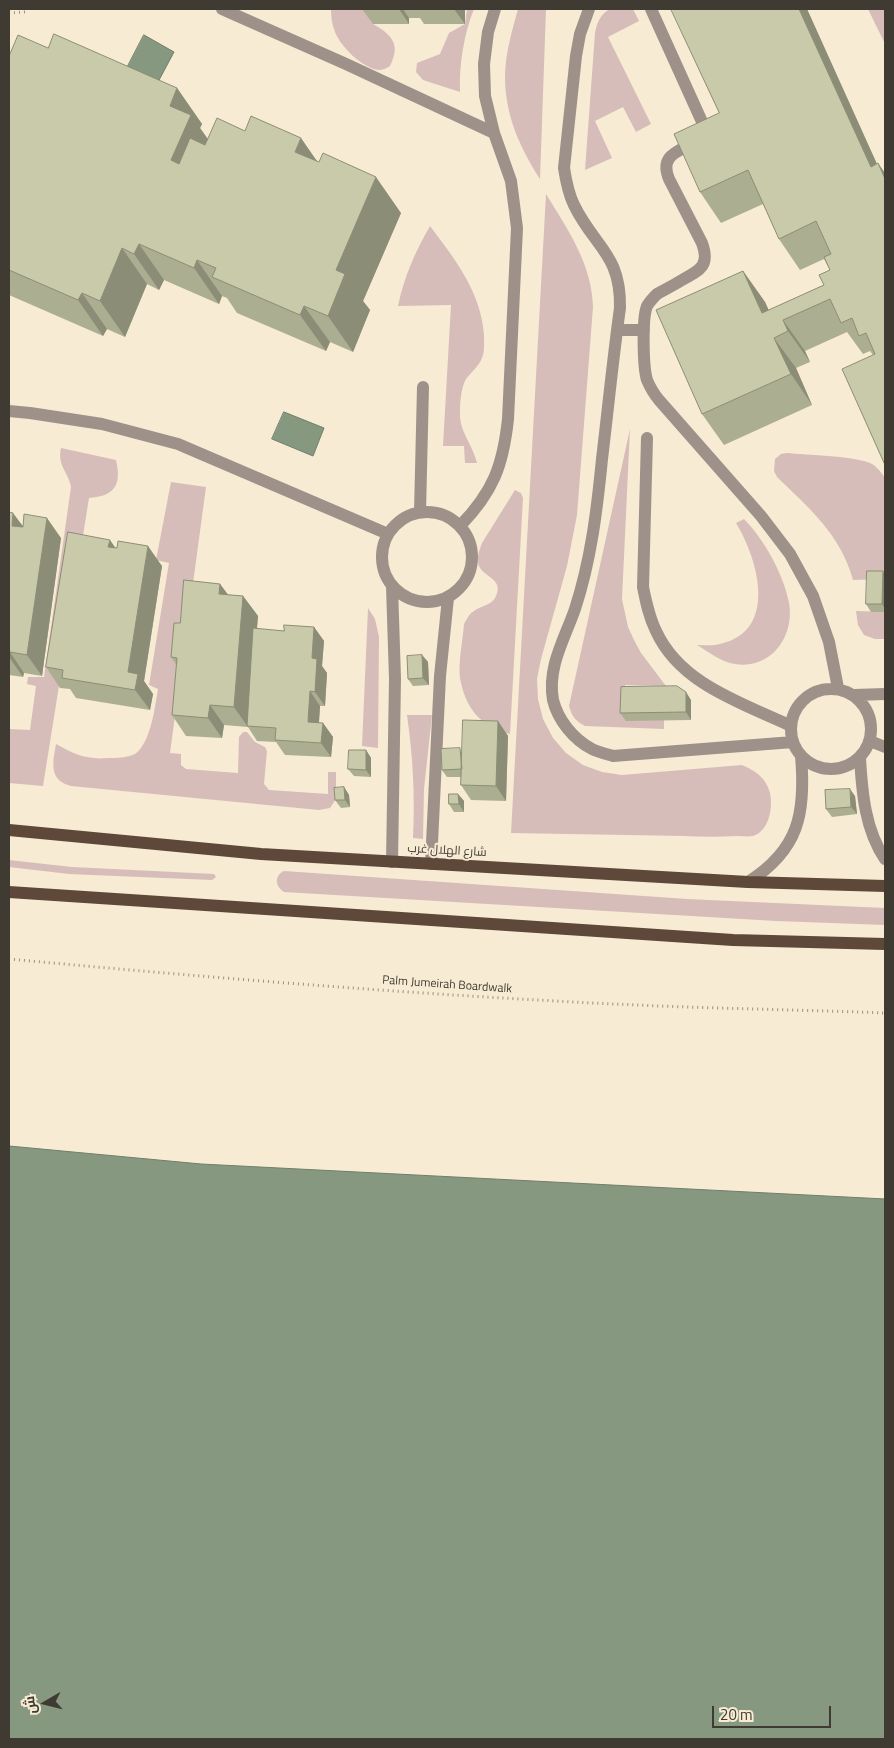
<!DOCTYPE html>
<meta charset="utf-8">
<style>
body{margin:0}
#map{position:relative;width:894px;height:1748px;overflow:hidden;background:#f7ebd3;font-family:"Titillium Web",Cairo,sans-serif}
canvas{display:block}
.frame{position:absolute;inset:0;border:10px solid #403b32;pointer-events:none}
.north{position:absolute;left:20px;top:1678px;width:50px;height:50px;-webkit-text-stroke:4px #f7ebd3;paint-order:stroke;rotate:262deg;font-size:14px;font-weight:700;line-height:20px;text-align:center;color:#403b32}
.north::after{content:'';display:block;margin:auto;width:18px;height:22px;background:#403b32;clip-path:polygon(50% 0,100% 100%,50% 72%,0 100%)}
.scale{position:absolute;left:712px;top:1706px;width:119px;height:22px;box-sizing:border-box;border:2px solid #403b32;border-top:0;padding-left:6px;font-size:15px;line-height:18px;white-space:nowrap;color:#403b32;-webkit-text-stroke:4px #f7ebd3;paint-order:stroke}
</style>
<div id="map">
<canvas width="894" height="1748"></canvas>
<div class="frame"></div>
<div class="north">ش</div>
<div class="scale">20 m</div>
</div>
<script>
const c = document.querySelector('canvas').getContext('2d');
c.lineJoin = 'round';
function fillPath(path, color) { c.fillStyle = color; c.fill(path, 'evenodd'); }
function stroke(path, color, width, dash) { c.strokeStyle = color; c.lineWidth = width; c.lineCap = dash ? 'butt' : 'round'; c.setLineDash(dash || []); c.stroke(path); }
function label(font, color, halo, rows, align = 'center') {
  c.font = font + ' "Titillium Web",Cairo,sans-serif'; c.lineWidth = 4; c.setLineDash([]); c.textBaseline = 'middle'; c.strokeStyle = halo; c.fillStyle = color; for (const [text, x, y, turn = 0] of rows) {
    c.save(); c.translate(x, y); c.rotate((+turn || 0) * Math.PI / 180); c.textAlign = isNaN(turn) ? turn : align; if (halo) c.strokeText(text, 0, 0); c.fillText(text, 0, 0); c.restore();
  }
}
const green = new Path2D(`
 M331 9H373V24C392 35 401 44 390 66 387 68 383 70 379 70 362 68 341 47 335 32 332 25 331 17 331 9Z
 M467 9H474C464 34 459 64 460 92L423 80 416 72 417 63 440 54 449 33 465 24Z
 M518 9H546L540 179C520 148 505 115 505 77 505 54 512 31 518 9Z
 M610 9H633L639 21 608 37 651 124 636 132 623 107 595 121 612 158 585 170 595 33C597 23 600 14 610 9Z
 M868 9H885V44Z
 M546 194C568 230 592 264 593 307L577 515 567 566 541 659 537 679 538 699 543 719 553 738 566 753 583 765 602 772 622 775 742 765C754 770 765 777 769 790 774 804 770 831 753 836 748 837 742 836 737 836 719 837 702 837 684 836 626 835 569 834 511 833Z
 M430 226C455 259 481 292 484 335 484 342 485 351 482 358 479 366 471 372 466 379 461 388 460 402 460 413 459 431 473 445 477 463H465L464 446H443L451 305 398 306C404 277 415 252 430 226Z
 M630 429 622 599 628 627 634 640 641 653 666 686 625 685 626 694 664 720V729L585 726C575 721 572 716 569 706Z
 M61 448 116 460C122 486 114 496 89 498L43 786 9 783V729L30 730 36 686 27 684 28 677H44L71 487C68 471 57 466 61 448Z
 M787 453C805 455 858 456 872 464 877 467 882 473 885 478V579L853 580C841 535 809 508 777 477L774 471 775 459 781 454Z
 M171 482 206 487 170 753 181 754V765L186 769 238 773 239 737 243 732H247L255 742 265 747 267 751 264 784 269 790 328 794V772H336V799L330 808 319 810 71 786C48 780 53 762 56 744 74 754 87 760 108 758 116 758 127 758 135 754 151 743 155 706 158 689L149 685 169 563 156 560Z
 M515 490 521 493 523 498 510 734C481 728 465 707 460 678 458 662 463 639 464 624 467 619 469 614 474 611 480 606 493 605 496 596 505 577 479 577 478 562 477 555 480 549 482 543Z
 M744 519C764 539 784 575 789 603 795 636 771 670 735 664 721 662 709 652 697 645 705 645 713 646 720 644 779 631 758 559 736 523Z
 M368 608 375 619 379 637 378 748 362 746Z
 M856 611 885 612V639H875L864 635 858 625Z
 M407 715H432L424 789 423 839 413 838C415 796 413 757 407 715Z
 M9 860 72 867 214 874 216 877 212 880 69 874 9 867Z
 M284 871 687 899 885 908V925L776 921 284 892C275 886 274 876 284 871Z`);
const water = new Path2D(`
 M144 35 174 52 158 82 128 66Z
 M284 412 324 428 313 456 272 439Z
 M9 1146 201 1164 885 1199V1739H9Z`);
const path = new Path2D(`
 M9 13 25 12 26 9
 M9 959C225 979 443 997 660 1006 735 1009 810 1010 885 1013`);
const minor = new Path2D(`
 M222 9 346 64 494 133
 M589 9 580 34 576 56 564 168C566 181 568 193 574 205 595 248 621 254 620 308 613 358 608 409 602 459 597 510 591 560 575 609 565 638 547 667 553 700 558 720 573 739 592 749 598 752 606 754 613 756L793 742
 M651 9 703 124C707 153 654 143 669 179L702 243C710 265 701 270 682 280 674 285 666 289 657 294 653 298 650 301 647 306 642 318 643 367 647 380 650 387 654 394 659 400L761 516 790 554 813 596 829 642 838 688
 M617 330H644
 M9 411 30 413 102 424 178 444 388 534
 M647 438 643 587C646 602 649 617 656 631 680 684 742 703 791 726
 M382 557a45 45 0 1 1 90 0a45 45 0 1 1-90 0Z
 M420 512 423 387
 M460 526C493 492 503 466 508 419L517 228 511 181 494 133 485 96 484 64 488 32 495 9
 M791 729a40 40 0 1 1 80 0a40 40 0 1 1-80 0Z
 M854 695 885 694
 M870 741 885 747
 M860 758C862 792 865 830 885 859
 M392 862 395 679 392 586
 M431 864 440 676 448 598
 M748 882C799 850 806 813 801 756`);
const major = new Path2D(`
 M9 830 261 854 748 882 885 886
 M9 892 733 940 885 944`);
const wall = new Path2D(`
 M362 9H465V24H424L420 18H409V24H373Z
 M807 9 877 164 885 465 873 355 870 351 863 354 847 332 805 351 810 362 796 368 812 405 724 445 702 414 743 271 765 302 769 311 824 285 830 270 824 259 800 270 779 239 763 204 721 223 700 192 719 113Z
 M48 48 177 88 202 124 200 128 208 139 245 131 318 162 401 213 363 301 370 310 353 352 330 342 326 351 237 313 227 298 222 296 219 304 164 280 159 290 147 284 125 337 107 329 103 336 9 295V56Z
 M9 512 23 526 61 538 42 676 24 673 23 677 9 675Z
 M116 548 162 566 144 681 153 694 150 710 76 698 70 689 60 688 46 667Z
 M883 571 885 575V612H871L866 604Z
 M220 584 228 595 243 596 258 616 257 629 284 631 314 627 324 641 322 666 327 673 325 706H320L319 723H323L333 737 331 757 285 755 276 742 257 741 248 727 224 725 222 738 186 736 172 715 177 666 171 657 180 623Z
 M422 655 428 662 429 685 413 686 408 679Z
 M691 700V720L626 721 620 713Z
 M498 721 508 736 506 801 471 800 461 785V777H447L442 770Z
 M366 750 371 758V777L354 776 348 769Z
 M344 787 349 795 350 807 341 808 335 800Z
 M458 794 464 801V812H454L449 804Z
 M855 796 857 814 832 817 826 809Z`);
const shadedWall = new Path2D(`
 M399 9H403L409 18V24Z
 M454 9H465V24Z
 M799 9H807L885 182 871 167Z
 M177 88 202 124 200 128 216 151 197 196 171 160 170 106Z
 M301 138 326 174 295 152Z
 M878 163 885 173V179Z
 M376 177 401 213 363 301 370 310 353 352 328 316 336 270Z
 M139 244 164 280 159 290 134 254Z
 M122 248 147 284 125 337 100 301Z
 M197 260 222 296 219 304 194 268Z
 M743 271 765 302 780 335 762 313Z
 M82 293 107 329 103 336 78 300Z
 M304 306 330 342 326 351 300 315Z
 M783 320 805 351 810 362 788 331Z
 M774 338 796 368 812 405 791 374Z
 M13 513 28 533 12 526Z
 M47 518 61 538 42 676 27 655Z
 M110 540 124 560 108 547Z
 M148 546 162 566 144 681 153 694 150 710 135 690 128 672Z
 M883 571 885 575V609L882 604Z
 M220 584 235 604 219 594Z
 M243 596 258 616 248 727 234 707Z
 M314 627 324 641 322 666 327 673 325 706 315 692 312 658Z
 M10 652 24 673 23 677 9 657Z
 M422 655 428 662 429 685 423 678Z
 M310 691 320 706 318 736 308 722Z
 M686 692 691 700V720L686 712Z
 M210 705 224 725 222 738 208 718Z
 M498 721 508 736 506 801 496 786Z
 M323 723 333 737 331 757 321 743Z
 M366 750 371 758V777L366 770Z
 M344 787 349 795 350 807 345 800Z
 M850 789 855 796 857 814 851 807Z
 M458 794 464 801V812L459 804Z`);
const building = new Path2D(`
 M671 9H799L871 167 878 163 885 179V465L842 369 875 354 866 333 859 336 852 318 841 323 830 299 783 320 788 331 774 338 791 374 702 414 656 310 743 271 762 313 824 285 819 275 830 270 824 257 831 254 816 221 779 239 748 170 700 192 674 134 719 113Z
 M54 34 177 88 170 106 191 115 171 160 179 164 190 138 205 145 217 118 245 131 251 116 301 138 295 152 319 162 323 153 376 177 336 270 345 274 328 316 304 306 300 315 212 277 216 268 197 260 194 268 139 244 134 254 122 248 100 301 82 293 78 300 9 270V56L18 35 48 48Z
 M9 512 13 513 12 526 23 527 24 514 47 518 27 655 10 652 9 657Z
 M68 532 110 540 108 547 117 548 118 541 148 546 128 672 138 674 135 690 62 678 63 670 46 667Z
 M867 571H883L882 604H866Z
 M184 580 220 584 219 594 243 596 234 707 210 705 208 718 172 715 177 658 171 657 174 623H180Z
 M284 625 314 627 312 658 317 659 315 692 310 691 308 722 323 723 321 743 275 740 276 728 247 726 253 628 284 631Z
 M422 655 423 678 408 679 407 656Z
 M677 686 686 692V712L620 713 621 687Z
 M463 720 498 721 496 786 461 785Z
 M460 748 462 769 442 770 441 749Z
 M349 750H366V770L348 769Z
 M344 787 345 800H335L334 788Z
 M850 789 851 807 826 809 825 790Z
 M449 794H458L459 804H449Z`);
const streetNames = [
 ["شارع الهلال غرب",447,851,3],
 ["Palm Jumeirah Boardwalk",447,985,4]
];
fillPath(green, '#d6bdb9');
fillPath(water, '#869980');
stroke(water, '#717d69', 1);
stroke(path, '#999080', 3, [1, 4]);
stroke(minor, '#9e9189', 12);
stroke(major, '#5d483a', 12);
fillPath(wall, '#acae92');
fillPath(shadedWall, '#8c8d77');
fillPath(building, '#c8caaa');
stroke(building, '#8c8d77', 1);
label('12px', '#403b32', '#f7ebd3', streetNames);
</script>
